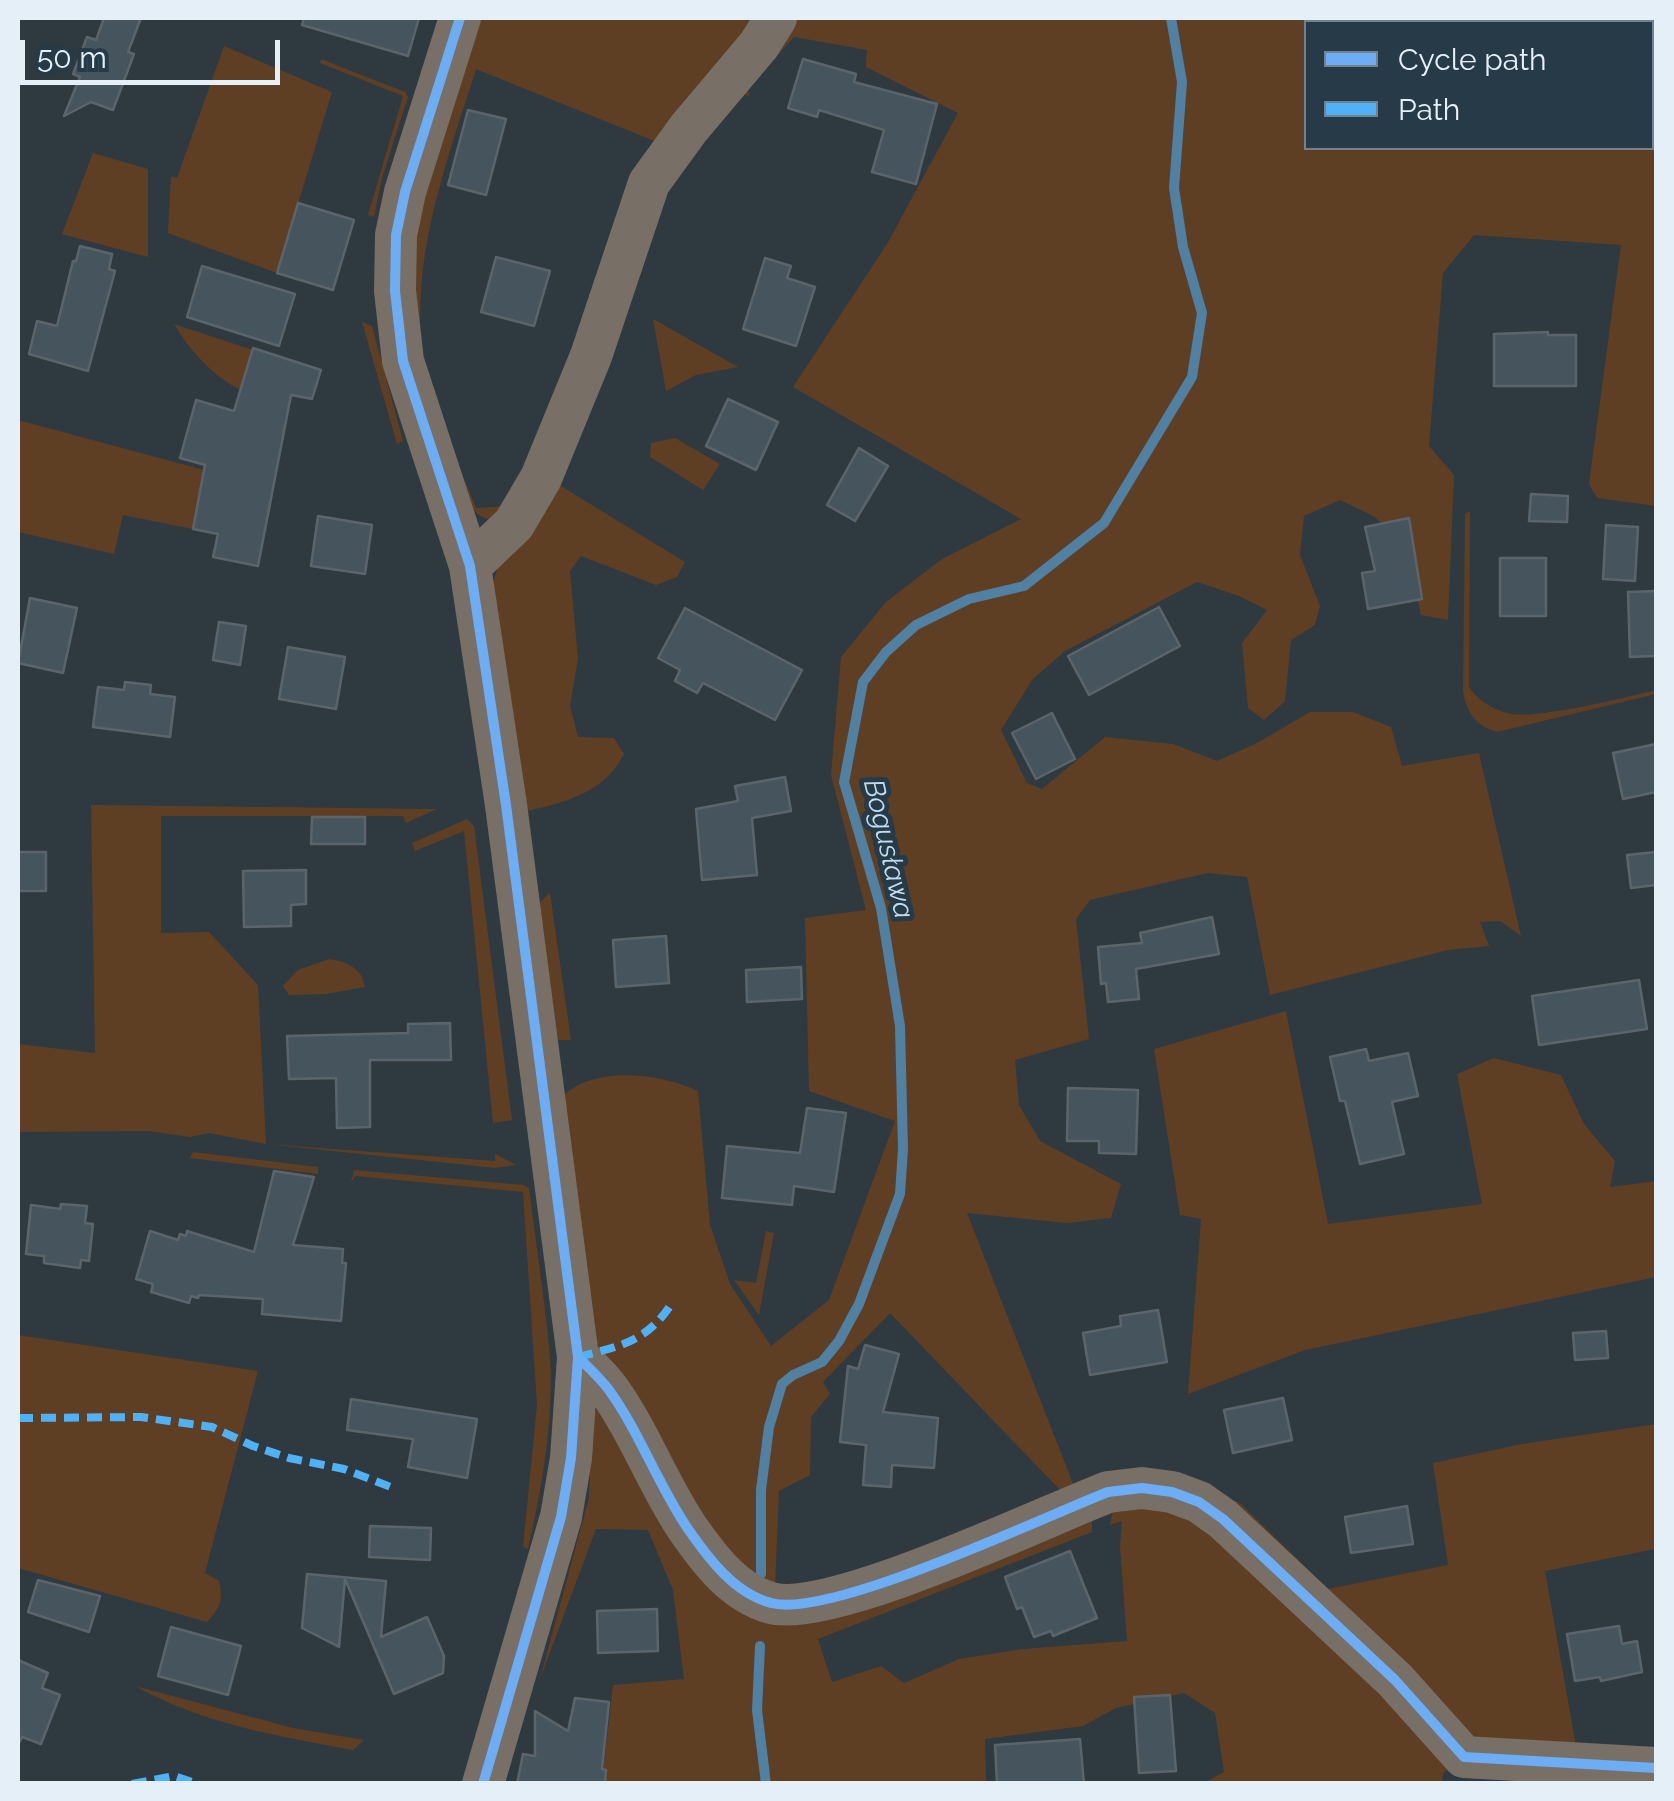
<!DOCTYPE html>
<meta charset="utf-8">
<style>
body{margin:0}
#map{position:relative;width:1674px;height:1801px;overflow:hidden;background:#2f3940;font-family:Raleway,sans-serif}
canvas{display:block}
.frame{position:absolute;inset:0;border:20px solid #e4eff8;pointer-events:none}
.legend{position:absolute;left:1304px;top:20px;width:350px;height:130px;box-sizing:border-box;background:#273a48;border:2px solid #73828e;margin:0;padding:12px 18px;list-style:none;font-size:30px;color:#e4eff8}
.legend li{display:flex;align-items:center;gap:20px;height:50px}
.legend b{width:50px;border:2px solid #73828e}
.scale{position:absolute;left:20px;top:40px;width:260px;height:45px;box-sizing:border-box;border:5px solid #e4eff8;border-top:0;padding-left:12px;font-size:30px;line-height:35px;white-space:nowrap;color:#e4eff8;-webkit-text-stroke:8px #273a48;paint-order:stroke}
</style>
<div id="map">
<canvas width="1674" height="1801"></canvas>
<div class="frame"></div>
<ul class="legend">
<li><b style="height:12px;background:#6dadf4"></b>Cycle path</li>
<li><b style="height:12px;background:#4fb1f8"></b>Path</li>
</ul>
<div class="scale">50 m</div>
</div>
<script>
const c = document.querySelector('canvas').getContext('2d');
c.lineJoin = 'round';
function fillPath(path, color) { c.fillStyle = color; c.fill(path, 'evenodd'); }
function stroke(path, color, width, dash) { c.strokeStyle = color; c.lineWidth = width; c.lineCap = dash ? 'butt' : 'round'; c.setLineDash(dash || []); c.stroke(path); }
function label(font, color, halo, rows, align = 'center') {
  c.font = font + ' Raleway,sans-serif'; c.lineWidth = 10; c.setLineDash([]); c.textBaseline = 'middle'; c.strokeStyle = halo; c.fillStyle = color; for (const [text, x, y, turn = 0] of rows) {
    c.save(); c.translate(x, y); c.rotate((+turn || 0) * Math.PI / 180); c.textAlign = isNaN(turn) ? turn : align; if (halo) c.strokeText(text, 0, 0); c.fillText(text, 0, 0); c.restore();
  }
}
const green = new Path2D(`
 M479 18H765L645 176 633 199 590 335 519 503C505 519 487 527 472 508 452 457 426 405 416 351 395 236 444 124 479 18ZM476 69 657 142C620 188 619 247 599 300 572 370 539 438 509 506L476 508C460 466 437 422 427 378 404 273 445 168 476 69Z
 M789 18H1638L1637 22H1306V148H1652V129L1656 130V506L1597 498 1589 484 1621 245 1474 235 1443 273 1429 446 1454 475 1448 620 1421 615 1407 551 1375 517 1340 500 1304 516 1300 555 1320 606 1315 625 1291 640 1285 701 1264 720 1248 708 1242 643 1267 610 1239 596 1197 582 1065 651 1032 680 1001 730 1027 783 1042 789 1105 737 1173 744 1217 761 1257 743 1310 712H1353L1391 727 1402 766 1479 753 1521 936 1500 921 1480 922 1489 946 1448 950 1270 995 1247 877 1208 873 1090 900 1076 919 1089 1039 1015 1060 1019 1105 1040 1141 1121 1184 1111 1218 1067 1223 967 1213 1074 1486 1061 1491 890 1313 823 1382 830 1394 811 1417 810 1475 779 1491 775 1588 732 1567 591 1342 558 1101C590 1064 659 1073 698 1091L710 1225 730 1284 771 1346 829 1300 895 1121 809 1091 805 918 866 910 831 775 841 657 886 602 942 559 1021 519 793 387 887 244 958 113 866 67 867 50 794 37 747 89 750 97 735 89Z
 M224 46 332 92 277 273 168 233 171 176 177 178Z
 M321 59 405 92 408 97 382 178 374 217 368 215 403 96 320 63Z
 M93 153 148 169V257L62 234Z
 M653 319 738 367 696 375 666 391Z
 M362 322 372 326 403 441 397 444Z
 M174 324 253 350 240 390C211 374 191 352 174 324Z
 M18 420 204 470 193 529 123 515 114 554 18 532Z
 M675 438 720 464 703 490 650 457 651 443Z
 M556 483 685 562 677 577 656 585 581 556 570 571 578 659 570 706 578 737 614 738 624 754C605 792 567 802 527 811L493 585 498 565Z
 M1470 511 1469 687C1478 700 1490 708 1507 713 1534 721 1626 697 1656 690V694L1497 732C1476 726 1467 713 1463 692L1465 514Z
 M91 805 437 809 406 823 403 816H161V933L209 932 258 985 266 1144 495 1161V1154L516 1165 496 1168 266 1144 209 1133 190 1137 149 1131 18 1132V1044L95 1053Z
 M467 819 474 826 512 1120 493 1123 464 831 415 851 412 843Z
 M550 893 571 1040H559L550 1035 538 904Z
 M329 959C346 962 362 967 365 987L326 994 289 995 283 986 298 970Z
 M1286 1011 1328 1224 1482 1204 1457 1074 1494 1058 1561 1075 1584 1124 1615 1161 1610 1187 1656 1181V1277L1305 1350 1188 1394 1201 1219 1180 1215 1154 1049Z
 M193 1152 318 1167V1174L190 1158Z
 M354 1170 524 1185 529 1188C536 1244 545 1301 550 1357 554 1420 542 1488 528 1549L523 1547 537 1405 523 1192 356 1176 351 1182Z
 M766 1231 774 1233 759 1315 734 1280 756 1283Z
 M18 1335 258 1371 205 1573 219 1581C224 1600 220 1608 207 1622L18 1568Z
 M597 1410 603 1412 734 1607 1092 1515V1532L818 1639 832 1682 881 1666 904 1683 959 1659 1023 1649 1127 1641 1120 1546 1122 1521 1110 1525 1113 1510 1157 1500 1261 1568 1451 1767 1443 1773 1442 1783H1204L1224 1772 1215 1713 1184 1693 1116 1708 1083 1726 985 1739 986 1783H602L613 1685 684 1679 673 1590 648 1530 596 1529 540 1679 589 1498 592 1416Z
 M1656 1424V1549L1545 1571 1576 1746 1474 1745 1229 1506 1236 1501 1241 1504 1328 1589 1448 1565 1433 1463 1522 1444Z
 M135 1686 293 1728 364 1740 353 1750C278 1736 202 1724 135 1686Z`);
const stream = new Path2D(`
 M761 1574V1490L769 1427 782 1384 793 1375 822 1362 839 1341 859 1304 900 1194 903 1149 900 1026 881 908 844 782 863 682 886 652 916 625 969 599 1024 586 1104 523 1192 377 1202 313 1183 247 1174 188 1182 82 1171 18
 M760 1646 757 1710 766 1784`);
const building = new Path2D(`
 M104 18H141L128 52 134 54 113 110 91 102 64 116 80 77 73 74 87 37 96 40Z
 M304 18H419L408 56 302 25Z
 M803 59 856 74 854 82 937 104 916 184 872 172 884 130 819 110 817 117 788 108Z
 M468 110 506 119 486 195 448 185Z
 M298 203 354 220 333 290 277 273Z
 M80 246 112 254 109 269 115 271 88 371 29 354 37 321 57 326 73 261H76Z
 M496 257 550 271 534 326 481 312Z
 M765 258 791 266 787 278 815 287 796 346 743 329Z
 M202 266 295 294 279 346 187 317Z
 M1548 332V335H1576V386H1494V334Z
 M253 348 321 370 312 399 291 395 258 566 213 557 218 534 193 529 205 465 180 458 196 400 234 411Z
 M728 399 778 422 756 470 706 446Z
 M859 448 888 466 855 521 827 505Z
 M1531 494 1568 496 1567 522 1529 521Z
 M318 516 372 525 365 574 311 566Z
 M1409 518 1422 599 1368 609 1362 573 1375 571 1365 527Z
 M1606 525 1638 527 1635 581 1603 579Z
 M1500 558H1546V616H1500Z
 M1655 591 1656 656 1630 657 1628 592Z
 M30 598 77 608 63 673 18 663Z
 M1159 607 1180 646 1089 695 1068 656Z
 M685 608 802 670 775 720 703 683 697 693 675 681 680 670 658 658Z
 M219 622 246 626 240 665 213 660Z
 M288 647 345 657 336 709 279 699Z
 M125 682 151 685 150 694 175 697 170 737 93 727 98 687 124 690Z
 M1052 713 1075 759 1036 779 1012 733Z
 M1656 744V792L1623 799 1613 753Z
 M785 777 791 811 752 818 757 875 702 880 696 809 738 801 735 786Z
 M312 817H365V844H311Z
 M18 852H46V891H18Z
 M1656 852V885L1631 888 1627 855Z
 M306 870V904L291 905V926L244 927 243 871Z
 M1212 917 1219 954 1136 969 1139 999 1108 1002 1106 983 1101 984 1098 947 1142 943 1140 933Z
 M666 936 669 983 616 987 613 940Z
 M801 967 802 999 747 1002 746 970Z
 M1639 980 1647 1029 1539 1045 1532 996Z
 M450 1023 451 1060H370V1127L337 1128 336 1078 289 1079 287 1036 408 1033V1024Z
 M1366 1049 1369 1061 1408 1053 1418 1096 1392 1102 1404 1154 1360 1164 1345 1101H1340L1330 1057Z
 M1068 1088 1138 1090 1136 1154 1099 1153V1141H1067Z
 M807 1108 846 1113 834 1192 794 1186 792 1205 722 1198 727 1146 800 1153Z
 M274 1171 314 1177 293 1245 343 1249 342 1263H346L341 1321 262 1314 263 1299 199 1295 198 1298 191 1296 189 1303 151 1292 153 1284 136 1279 150 1231 178 1240 180 1234 186 1236 187 1231 254 1252Z
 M61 1204 87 1206 85 1223 93 1224 89 1261 81 1260 80 1268 44 1263V1256L26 1254 31 1205 60 1209Z
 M1158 1310 1167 1362 1090 1375 1083 1333 1121 1326 1120 1316Z
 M1606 1331 1608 1358 1575 1360 1573 1333Z
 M865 1345 899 1354 883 1412 938 1418 934 1468 892 1465 891 1487 863 1485 866 1445 840 1442 848 1366 858 1369Z
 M1283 1398 1292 1440 1233 1453 1224 1410Z
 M351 1399 477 1419 467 1478 408 1467 413 1439 347 1430Z
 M1407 1506 1413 1544 1351 1553 1345 1517Z
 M370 1526 431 1528 430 1560 369 1557Z
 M1070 1551 1097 1618 1053 1636 1051 1631 1034 1637 1022 1607 1017 1609 1005 1577Z
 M307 1574 386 1581 381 1637 427 1617 444 1656 443 1673 394 1694 345 1579 339 1647 302 1628Z
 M38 1580 100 1596 89 1632 28 1612Z
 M657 1609 658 1651 598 1653 597 1611Z
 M1619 1626 1622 1644 1637 1641 1642 1672 1601 1681 1600 1677 1575 1681 1567 1634Z
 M171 1627 241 1646 228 1695 158 1676Z
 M18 1660 48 1673 42 1688 60 1695 41 1744 22 1737 18 1745Z
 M1170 1695 1176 1771 1139 1773 1134 1697Z
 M575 1698 609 1702 602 1769 606 1770 605 1784H517L523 1754 535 1756V1711L568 1731Z
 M1080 1739 1084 1784H997L995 1745Z`);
const minor = new Path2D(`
 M460 18 405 192 396 235 395 291 403 361 470 566 506 805 578 1357 571 1458 561 1517 483 1784
 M470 566 514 524 541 478 591 356 649 183 689 128 759 45 776 18
 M578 1357C588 1367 600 1378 609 1390 640 1433 658 1485 688 1529 709 1559 734 1593 771 1603 830 1619 1041 1518 1108 1492L1142 1488 1172 1492 1199 1502 1223 1519 1395 1680 1464 1757 1656 1768`);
const quiet = new Path2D(`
 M578 1357C620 1346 647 1342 672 1303
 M18 1418 141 1417 212 1427 253 1446 289 1458 344 1469 396 1489
 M132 1784 174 1776 198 1784`);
const cycleway = new Path2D(`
 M460 18 405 192 396 235 395 291 403 361 470 566 506 805 578 1357 571 1458 561 1517 483 1784
 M578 1357C588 1367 600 1378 609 1390 640 1433 658 1485 688 1529 709 1559 734 1593 771 1603 830 1619 1041 1518 1108 1492L1142 1488 1172 1492 1199 1502 1223 1519 1395 1680 1464 1757 1656 1768`);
const waterNames = [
 ["Bogusława",888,849,77]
];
fillPath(green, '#5f3f23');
stroke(stream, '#5080a2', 10);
fillPath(building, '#46545e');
stroke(building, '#5c646b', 2.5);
stroke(minor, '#786f66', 42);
stroke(quiet, '#4fb1f8', 8, [15, 8]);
stroke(cycleway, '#6dadf4', 10);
label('italic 28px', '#bfddf2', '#273a48', waterNames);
</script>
